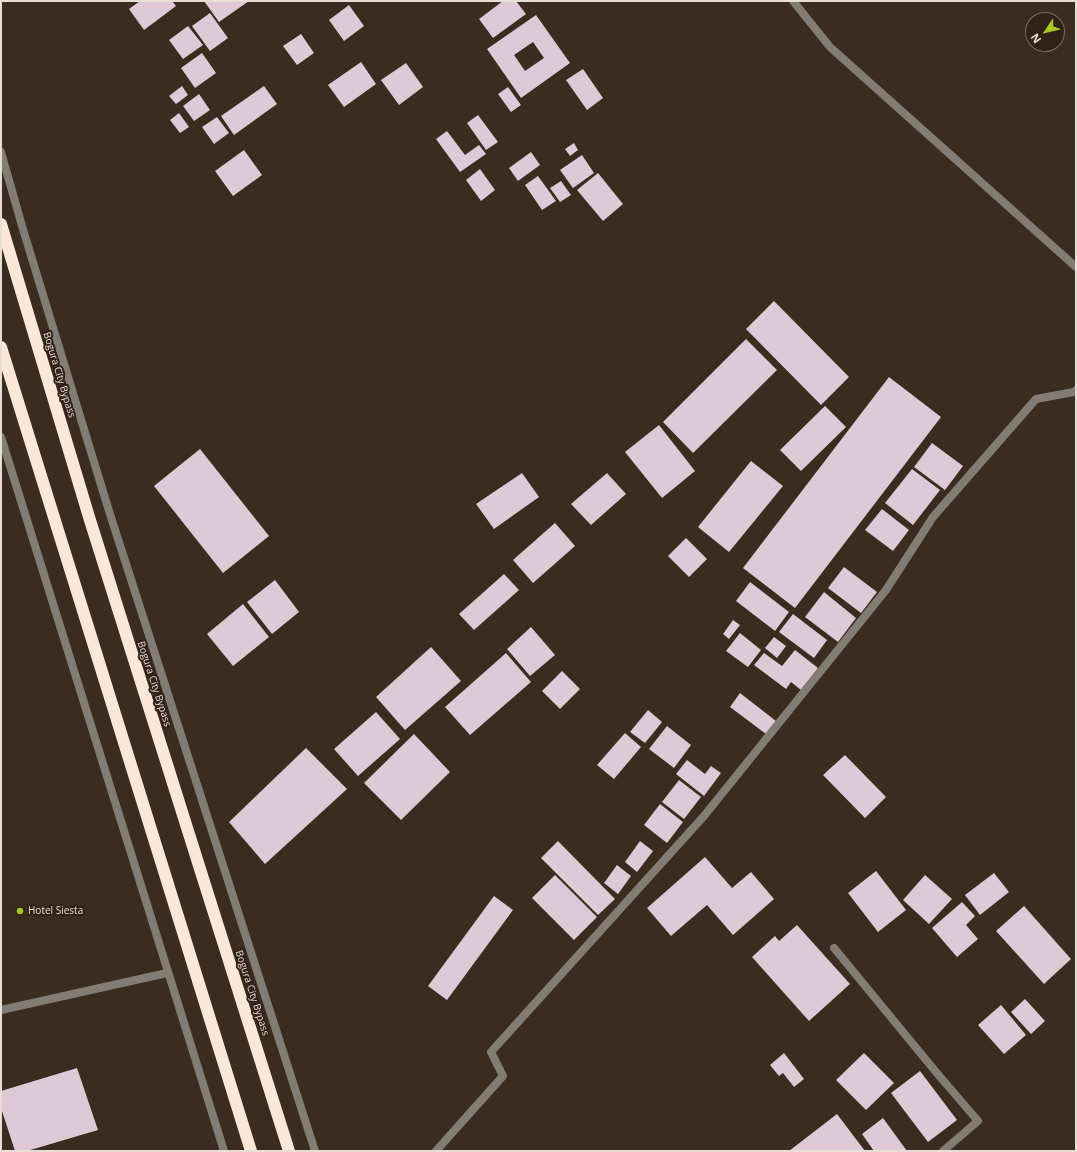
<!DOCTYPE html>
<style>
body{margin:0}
#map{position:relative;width:1077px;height:1152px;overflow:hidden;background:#3a2c1f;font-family:"Open Sans",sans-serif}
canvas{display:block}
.frame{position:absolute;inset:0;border:2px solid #e7ded6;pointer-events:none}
.north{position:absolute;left:1025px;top:12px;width:40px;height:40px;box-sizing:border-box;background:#302216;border:1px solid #796d63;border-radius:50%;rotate:235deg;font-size:11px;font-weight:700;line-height:16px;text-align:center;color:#e7ded6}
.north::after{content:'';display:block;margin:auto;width:14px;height:18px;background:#a4c825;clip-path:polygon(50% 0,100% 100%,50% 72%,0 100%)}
</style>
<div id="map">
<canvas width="1077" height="1152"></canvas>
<div class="frame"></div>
<div class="north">N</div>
</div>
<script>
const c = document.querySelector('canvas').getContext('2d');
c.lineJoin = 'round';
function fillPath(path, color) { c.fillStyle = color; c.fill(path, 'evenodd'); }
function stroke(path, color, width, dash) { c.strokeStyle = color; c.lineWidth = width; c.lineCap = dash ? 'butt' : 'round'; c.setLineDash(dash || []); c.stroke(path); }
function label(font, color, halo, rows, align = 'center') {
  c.font = font + ' "Open Sans",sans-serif'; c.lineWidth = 4; c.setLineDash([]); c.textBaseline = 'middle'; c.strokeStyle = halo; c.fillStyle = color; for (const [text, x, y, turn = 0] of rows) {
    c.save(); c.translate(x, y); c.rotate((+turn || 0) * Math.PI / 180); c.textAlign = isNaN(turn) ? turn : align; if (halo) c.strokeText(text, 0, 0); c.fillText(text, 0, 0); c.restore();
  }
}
const building = new Path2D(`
 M140 1H172L176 6 144 30 129 9Z
 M204 1H249L219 22Z
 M503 1H516L526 14 493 38 479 19Z
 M349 5 364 26 344 41 329 20Z
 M210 13 228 38 210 51 192 26Z
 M536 15 570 63 521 98 487 49ZM533 42 544 58 525 71 514 55Z
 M188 26 203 45 183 59 169 40Z
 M301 34 314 53 297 65 283 46Z
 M202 53 216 73 195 88 181 68Z
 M361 62 376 84 344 107 328 85Z
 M406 63 423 87 399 105 381 80Z
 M583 69 603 98 587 110 566 80Z
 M182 86 188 95 176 104 169 96Z
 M264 86 277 104 234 135 221 116Z
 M508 87 521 105 511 112 498 94Z
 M199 94 210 110 194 121 183 106Z
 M179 113 189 127 180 133 170 120Z
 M478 115 498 142 486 150 467 123Z
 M217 117 229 133 214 144 202 127Z
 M447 131 465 155 479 145 486 154 460 172 436 139Z
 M574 143 578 150 570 156 565 149Z
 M244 150 262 175 233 196 215 171Z
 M531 152 540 165 518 181 509 168Z
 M582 155 594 173 573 188 560 170Z
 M480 169 495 190 481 201 466 180Z
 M598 173 623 204 603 221 577 190Z
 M538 176 556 201 542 210 525 185Z
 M561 181 571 195 560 202 550 188Z
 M774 301 849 377 821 405 746 329Z
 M746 339 777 370 693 453 663 422Z
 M889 377 941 417 795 608 743 568Z
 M825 406 846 427 801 471 780 450Z
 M659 425 695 471 662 498 625 452Z
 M932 443 963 466 945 490 914 467Z
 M200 449 269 536 223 573 154 486Z
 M751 461 783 486 729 552 698 527Z
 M912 469 940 490 913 525 885 503Z
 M522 473 539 497 494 529 476 504Z
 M607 473 626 494 591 525 571 504Z
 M882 509 909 530 893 551 865 530Z
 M555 523 575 546 533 583 513 560Z
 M686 538 707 559 689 577 668 556Z
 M844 567 877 592 861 613 828 588Z
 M504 574 519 590 474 630 459 614Z
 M275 580 299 612 272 634 247 602Z
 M750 582 789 612 775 631 736 601Z
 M824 592 856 618 838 642 805 617Z
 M243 604 269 637 233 666 207 634Z
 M793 614 827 640 814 658 779 632Z
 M733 620 740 625 729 639 723 634Z
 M531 627 555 655 530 676 507 649Z
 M740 633 761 650 748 667 726 651Z
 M774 637 786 646 777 658 765 648Z
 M431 647 461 681 405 730 376 697Z
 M795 650 818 668 801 690 791 682 786 689 754 665 764 653 782 666Z
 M506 653 531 682 470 735 445 707Z
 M562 671 580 689 560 709 542 691Z
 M740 693 776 721 766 734 730 707Z
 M648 710 662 722 645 743 630 732Z
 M376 712 400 739 358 776 334 749Z
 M667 726 691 745 674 768 649 749Z
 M625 733 641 747 614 779 597 765Z
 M414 734 450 772 401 820 364 783Z
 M306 748 347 789 265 864 229 822Z
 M845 755 886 797 865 818 823 775Z
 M687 760 705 774 711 766 721 773 704 796 676 774Z
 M679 780 701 797 684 819 662 802Z
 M660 804 683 822 667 843 644 825Z
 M558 841 615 899 598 915 541 858Z
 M640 841 653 851 637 872 625 862Z
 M705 857 732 888 751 872 774 899 733 935 707 905 671 936 647 908Z
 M617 865 631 876 618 894 604 883Z
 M876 871 906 910 878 932 848 893Z
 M994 873 1009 892 980 915 965 895Z
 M555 875 597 917 574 940 532 898Z
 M925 875 952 899 929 924 903 900Z
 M494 896 513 910 447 1000 428 986Z
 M962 902 975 916 966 925 978 939 957 957 932 928Z
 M1024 906 1071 959 1044 984 996 931Z
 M797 925 850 984 809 1021 752 957 775 936 779 941Z
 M1025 999 1045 1021 1031 1034 1011 1012Z
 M1001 1005 1026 1035 1004 1054 978 1025Z
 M784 1053 804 1079 794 1087 783 1073 779 1076 770 1065Z
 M864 1053 894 1083 866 1110 836 1080Z
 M77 1068 98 1130 27 1151H15L1 1108V1091Z
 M920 1071 957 1120 928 1142 891 1093Z
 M837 1114 865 1151H789Z
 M883 1118 907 1151H874L862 1134Z`);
const lane = new Path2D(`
 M1 152 22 226 109 511 315 1151
 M1 437 224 1151`);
const street = new Path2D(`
 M793 1 830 47 1076 267
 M834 948 936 1072 978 1121 943 1151
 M1 1010 167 973
 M436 1151 503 1076 491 1052 704 816 886 590 933 517 1036 399 1074 392 1076 390`);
const highway = new Path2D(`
 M1 224 89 517 289 1151
 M1 347 251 1151`);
const markers = [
 [20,911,4,"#a4c825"]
];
const streetNames = [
 ["Bogura City Bypass",59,375,73],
 ["Bogura City Bypass",154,684,72],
 ["Bogura City Bypass",252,993,72]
];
const poiNames = [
 ["Hotel Siesta",28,911]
];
fillPath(building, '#dfc9d7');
stroke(lane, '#837c75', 8);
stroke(street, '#837c75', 8);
stroke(highway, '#fae7d7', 12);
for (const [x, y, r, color] of markers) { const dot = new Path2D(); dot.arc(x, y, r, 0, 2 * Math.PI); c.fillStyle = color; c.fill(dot); stroke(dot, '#302216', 1.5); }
label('10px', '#e7ded6', '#302216', streetNames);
label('10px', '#e7ded6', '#302216', poiNames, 'left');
</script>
